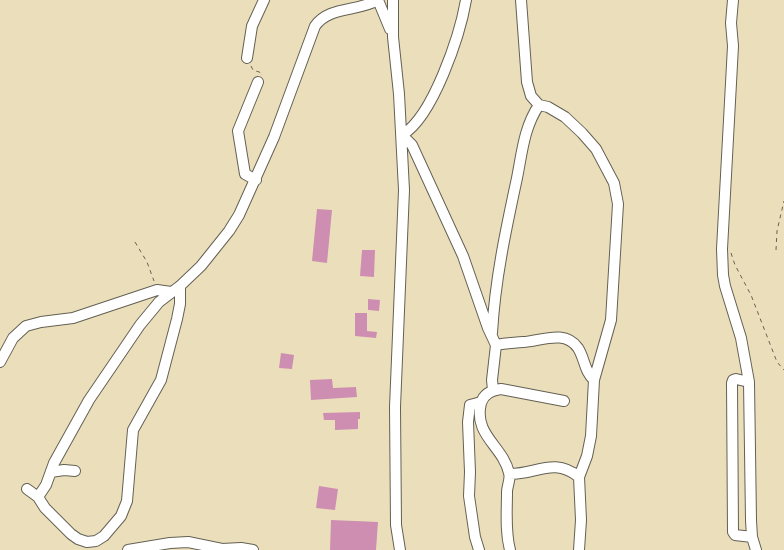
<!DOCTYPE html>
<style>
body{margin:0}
canvas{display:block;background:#ebdfbb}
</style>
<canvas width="784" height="550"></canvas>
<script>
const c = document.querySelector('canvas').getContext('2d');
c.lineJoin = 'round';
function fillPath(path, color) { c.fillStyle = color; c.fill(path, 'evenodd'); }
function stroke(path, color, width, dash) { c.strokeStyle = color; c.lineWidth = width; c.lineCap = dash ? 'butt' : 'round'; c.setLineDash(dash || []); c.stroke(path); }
const building = new Path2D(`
 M317 209 332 210 327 263 312 261Z
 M362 250H375L374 277 360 276Z
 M368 299 380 300 379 311 368 310Z
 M355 313H367V331L377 332 376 338 355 336Z
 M281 353 294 355 292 369 279 368Z
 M332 379 333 388 356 387 357 397 311 400 310 380Z
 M360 412V419H358V429L335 430V420H324L323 413Z
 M319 486 338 489 335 510 316 508Z
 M331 520 378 522 376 550H330Z`);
const path = new Path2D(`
 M251 66 253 70 262 73 261 75
 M135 242 147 262 154 281
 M776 250 777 231 784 201
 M731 253 735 265 751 295 777 362 784 370`);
const minor = new Path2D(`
 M378 0 390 29
 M393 0V37L399 94 404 190 395 407 396 525 400 550
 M521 0 527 82 531 96 539 105 548 107 565 117 582 133 596 149 614 183 618 204 611 320 594 380 591 436 587 456 579 477 581 520 579 550
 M733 0 731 23 733 46 722 249 723 275 725 286 741 338 749 382 751 520 752 537 756 550
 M247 58 252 26 264 0
 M402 135 412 145 463 256 488 328 496 345 492 380 493 390
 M402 135C433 117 460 35 466 0
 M256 180 245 174 238 131 258 82
 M492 333C495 280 506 229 517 178 522 153 524 127 539 105
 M496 345C505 343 514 343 523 342 541 341 565 329 578 348 585 359 584 371 594 380
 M0 362 13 338 26 326 41 322 73 318 157 290 171 292
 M749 382 736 379 733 380 732 383 733 532 735 535 752 537
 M51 472 64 470 75 471
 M510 474C537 474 554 457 579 477
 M27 489 38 497 45 508 71 534 78 539 87 542 96 541 104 536 121 516 127 501 133 430 161 380 177 319 180 304V286
 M38 497 46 485 54 463 89 400 140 325 159 302 180 286 201 266 229 231 239 215 274 137 315 26C329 6 357 12 378 0
 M128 550 170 543 188 542 222 549 241 548 253 550
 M479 550 475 537 469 496 470 472 468 422 470 405 481 402
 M510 550C505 531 507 511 507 492 507 486 511 479 509 473 503 446 473 435 481 403 484 393 492 390 501 389L564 401`);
fillPath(building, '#ce8eb1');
stroke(minor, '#646054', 12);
stroke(path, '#646054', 1, [4, 4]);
stroke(minor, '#fff', 10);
</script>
